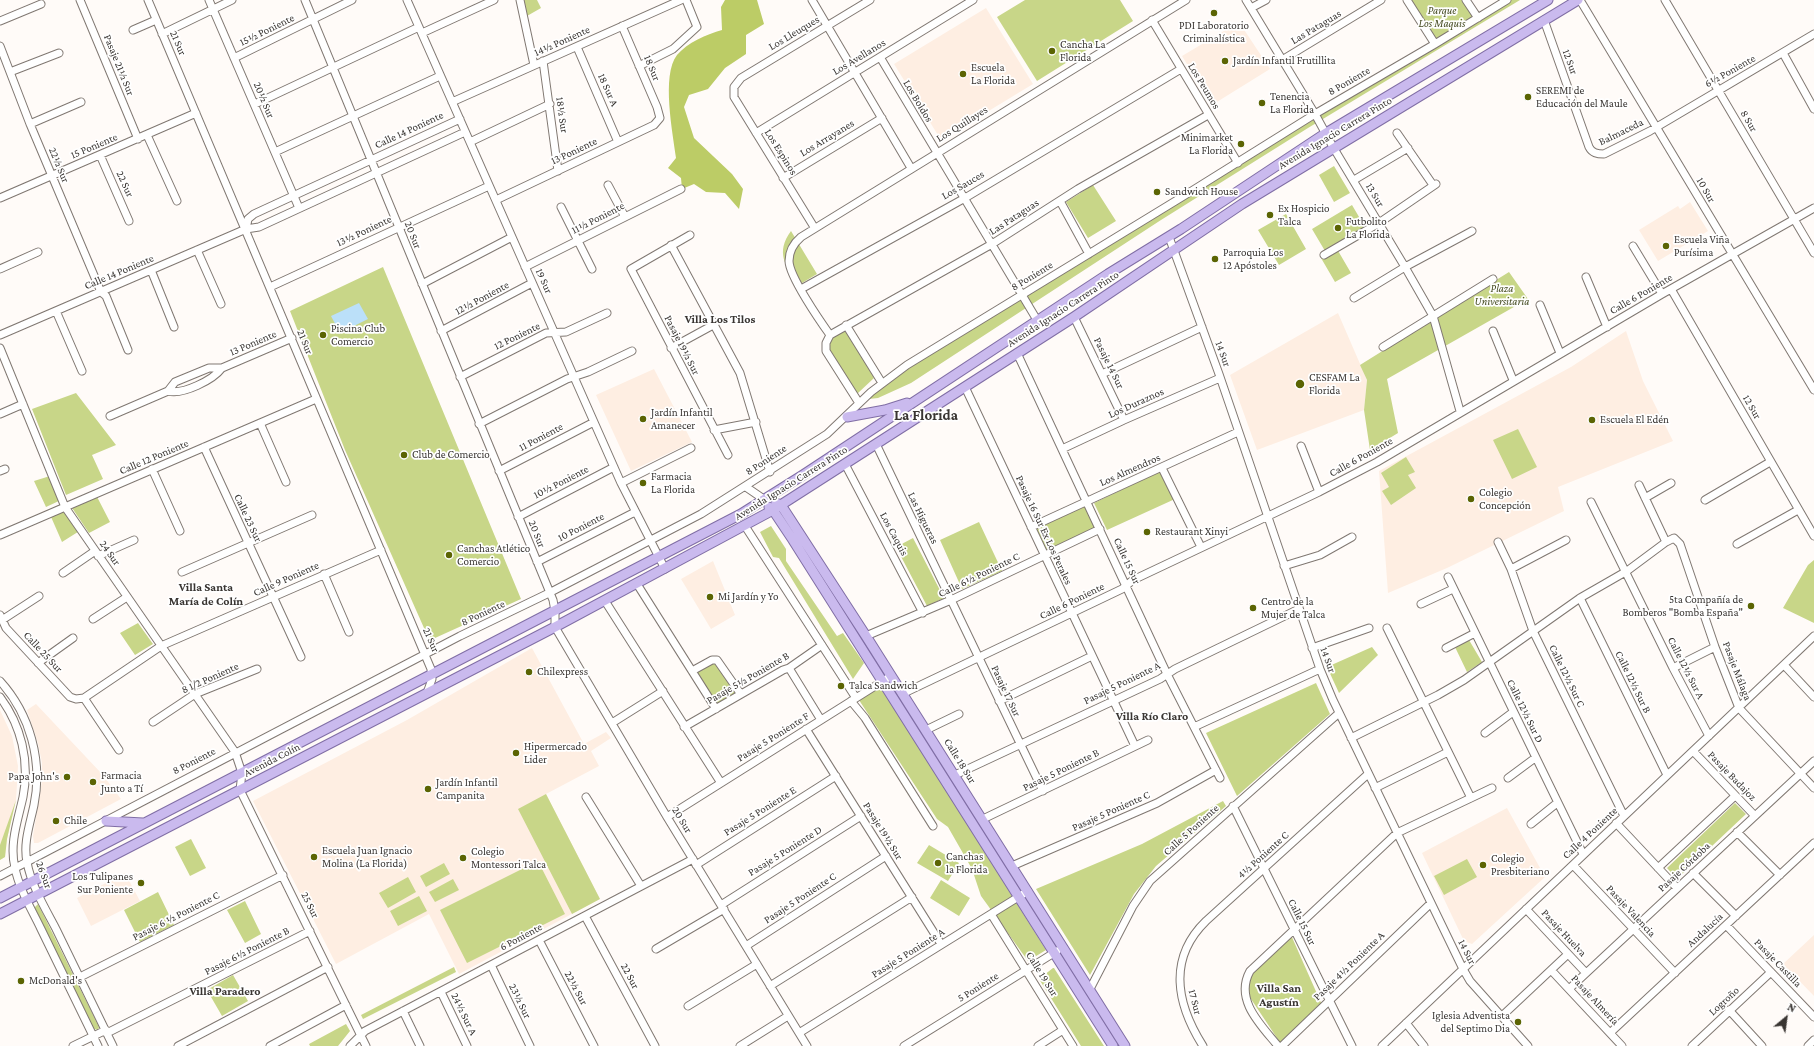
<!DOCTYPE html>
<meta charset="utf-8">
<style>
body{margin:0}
#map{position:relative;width:1814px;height:1046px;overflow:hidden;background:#fffbf8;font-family:"Crimson Pro",serif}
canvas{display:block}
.north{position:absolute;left:1766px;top:998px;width:40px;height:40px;-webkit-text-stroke:3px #fff;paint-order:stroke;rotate:29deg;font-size:11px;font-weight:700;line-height:16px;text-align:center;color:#393532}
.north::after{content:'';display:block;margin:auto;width:14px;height:18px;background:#393532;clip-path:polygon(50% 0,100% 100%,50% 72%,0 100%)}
</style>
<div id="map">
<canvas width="1814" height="1046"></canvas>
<div class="north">N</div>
</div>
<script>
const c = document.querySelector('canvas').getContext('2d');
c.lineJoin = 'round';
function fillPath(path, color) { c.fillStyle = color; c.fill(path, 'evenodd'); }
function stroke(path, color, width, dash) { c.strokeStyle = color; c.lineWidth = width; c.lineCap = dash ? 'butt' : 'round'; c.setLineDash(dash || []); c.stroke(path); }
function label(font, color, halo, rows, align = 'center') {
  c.font = font + ' "Crimson Pro",serif'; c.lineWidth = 3.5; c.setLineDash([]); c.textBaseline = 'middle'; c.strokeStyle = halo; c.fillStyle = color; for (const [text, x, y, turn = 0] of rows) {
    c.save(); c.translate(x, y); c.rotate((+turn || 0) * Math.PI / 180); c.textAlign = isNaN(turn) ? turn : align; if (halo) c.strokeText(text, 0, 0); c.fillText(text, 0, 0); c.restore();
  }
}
const built = new Path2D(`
 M986 8 1033 84 941 140 894 64Z
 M1239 22 1270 69 1212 105 1182 56Z
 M1690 202 1708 231 1658 261 1639 230 1678 206 1680 209Z
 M1338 313 1367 380 1364 410 1257 450 1230 375Z
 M1626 331 1643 381 1673 441 1558 487 1564 511 1447 568 1388 593 1379 471 1571 367Z
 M654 369 692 442 631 471 596 395Z
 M713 561 735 615 711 629 681 579Z
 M532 648 584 744 606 732 611 738 591 751 599 766 546 794 600 899 459 974 429 914 336 964 253 801 407 720Z
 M36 704 102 774 121 799 38 843H34L33 836 42 781V763L38 743 27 710Z
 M0 710 12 736 18 766 16 800 7 839 5 857 0 860Z
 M1507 808 1545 877 1472 944 1464 941 1422 853Z
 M125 873 140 901 91 926 77 898Z
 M1814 935V996L1783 964Z`);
const green = new Path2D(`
 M524 0H537L541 8 527 16Z
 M1025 0H1120L1133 21 1037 81 997 17Z
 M1411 0H1464L1475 17 1437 40Z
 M1511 0H1520L1308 128 1161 220 911 383 878 398 869 399 886 383 1021 297Z
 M1334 166 1350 193 1334 202 1319 175Z
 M1093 185 1116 221 1088 238 1066 202Z
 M1352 205 1365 227 1325 251 1312 229Z
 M1286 214 1306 249 1279 265 1258 230Z
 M791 231 817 274 797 286C786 265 775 253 791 231Z
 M1337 249 1351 273 1335 282 1321 258Z
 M383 267 521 599 435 638 428 637 345 450 290 311Z
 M1509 272 1528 299 1387 379 1398 433 1370 450 1364 410 1367 380 1360 365Z
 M846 329 874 378 857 394 828 347V341L834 335Z
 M76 393 116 445 92 455 103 479 66 495 32 409Z
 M1518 429 1537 467 1512 479 1493 440Z
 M1406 457 1415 472 1408 475 1416 488 1391 505 1382 491 1389 487 1381 473Z
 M1161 471 1175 499 1107 530 1094 503Z
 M50 476 61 500 46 507 34 481Z
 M94 491 110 522 89 533 68 502Z
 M63 503 81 530 62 542 48 510Z
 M1085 506 1096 529 1046 553 1034 529Z
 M979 522 1002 571 962 589 940 540Z
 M771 526 786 549V561L837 636 843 633 864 663 853 679 779 558 773 557 760 532Z
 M913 538 944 598 927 606 896 547Z
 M1814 560V623L1783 608 1808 565Z
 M138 623 153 644 135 655 120 633Z
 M1469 640 1482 662 1467 672 1455 647Z
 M1372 647 1378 655 1339 693 1327 667Z
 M714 663 718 665 736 693 735 695 719 705 715 702 698 674V672Z
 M1316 683 1330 714 1237 796 1206 733Z
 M881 687 1046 950 1028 961 981 896 972 869 948 827 937 819 859 700Z
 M546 794 600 899 572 914 518 809Z
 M16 800 7 839 5 857 0 860V845Z
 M1223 801 1226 806 1156 866 1134 894 1090 975 1036 889 1142 844Z
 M1735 803 1746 814 1677 879 1667 868Z
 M191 839 206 868 190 876 175 847Z
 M929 845 959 863 948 881 917 863Z
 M1467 859 1477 877 1444 895 1434 876Z
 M538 861 565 914 467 963 440 910Z
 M444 863 450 874 426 887 420 876Z
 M408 877 416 892 388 908 379 893Z
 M453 879 459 890 435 902 429 892Z
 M941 880 970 898 959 916 930 898Z
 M158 892 174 925 140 942 124 910Z
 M419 896 427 911 398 926 390 911Z
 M245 901 261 934 245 943 227 910Z
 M38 904 99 1027 98 1030 94 1029 34 908Z
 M1291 935 1322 1005 1281 1044 1247 993 1250 976Z
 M454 967 456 972 363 1019 361 1015Z
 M1053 968H1054L1104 1046H1081L1039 979Z
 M233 975 248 1001 222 1016 207 990Z
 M346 1024 350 1031 338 1046H310L309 1044Z`);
const forest = new Path2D(`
 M725 0H757L764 24 746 35V54L725 68 708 89 689 95 684 107 694 138 732 174 743 189 739 209 725 193 706 192 694 184 682 189 681 178 668 168 676 158C673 134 661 75 677 55 687 43 707 34 722 30L721 7Z`);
const water = new Path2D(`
 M359 303 368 319 340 333 331 316Z`);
const minor = new Path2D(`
 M80 0 138 139
 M148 0 431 669 432 679 427 693
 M209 0 299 208
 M305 0 553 600 555 611V627L667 817 807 1046
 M407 0 621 483 665 569
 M520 0 534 65
 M812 0 911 168
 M1246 0 1315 114 1333 147 1405 267 1433 316 1460 411
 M1407 0 1435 44
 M1466 0 1478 18
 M1580 0 1814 390
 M1665 0 1814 253
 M1251 8 1266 0
 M1152 20 1238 163
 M1544 20 1589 147C1592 153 1597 154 1604 154L1650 131 1814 34
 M0 21 41 4
 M133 30 156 20
 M422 33 494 0
 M162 34 232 0
 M0 46 30 124 101 292 106 296 128 350
 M577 47 618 142
 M1783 53 1814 109
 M880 57 1037 320
 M234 58 352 0
 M1282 60 1381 0
 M543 61 558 171
 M639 66 673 49 697 27 686 0
 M10 72 59 53
 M452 102 681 0
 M255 104 419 27
 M30 124 81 102
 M756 133 973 0
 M1397 133 1433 185
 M147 135 177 201
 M470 142 550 104
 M275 152 440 76
 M100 155 129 221
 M783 178 882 118
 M1354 180 1408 148
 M608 185 625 217
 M0 198 196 113
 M496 200 654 125 660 118 657 107 622 26
 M1060 201 1089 254
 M561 207 592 269
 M814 227 734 97V87L741 78 870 0
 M246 229 248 219 254 214 460 119
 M690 235 631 269 728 455
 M1169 237 1219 374 1320 669 1333 700 1463 969 1470 981 1528 1046
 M671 245 740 373 770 472
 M1633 246 1662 294
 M197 250 221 304
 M1324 255 1379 223 1436 184
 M525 267 681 189
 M0 269 38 252
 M151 270 174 327
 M1586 277 1607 327
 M422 284 512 237
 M270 287 489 186
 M801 289 965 198 1181 69
 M1671 289 1814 536
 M1354 298 1405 267 1472 231
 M1540 305 1560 353
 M56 311 82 371
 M1074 317 1124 420
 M846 325 882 383
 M441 331 532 283
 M1493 331 1513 380
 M0 335 246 229 259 227 465 132
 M830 335C820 321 789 276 789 261 789 251 794 243 801 237L1186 0
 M830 335 992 244 1078 189 1208 115
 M830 335 826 343V351L859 403
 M1383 347 1493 279
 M0 348 65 507 235 752 242 773 240 790 366 1046
 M671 348 715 324
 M1017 353 1167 674 1220 778
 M1102 374 1202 327
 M460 377 546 333 566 332 607 313
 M965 387 1135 746
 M168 391C183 395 213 380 222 368
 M0 414 23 404
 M110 416 168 391 175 382 209 368H222L292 338
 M260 423 286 482
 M479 424 567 379 588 372 632 351
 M714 430 756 422
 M876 444 1043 791
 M1301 446 1319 492
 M204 447 301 657
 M1062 449 1124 420 1220 378
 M845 464 923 613
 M1162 468 1201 547
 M152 469 180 531
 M0 471 5 469
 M499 471 594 422
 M621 483 691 448
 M1639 485 1666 542
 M746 487 765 500
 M1645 498 1671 483
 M1705 500 1770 462
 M1591 502 1673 668 1709 736
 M518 517 614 467
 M745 526 856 698
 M1031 527 1238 432
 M0 535 316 399
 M1498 542 1511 569 1533 631 1624 816
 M1737 544 1798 510
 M98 556 134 540
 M537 562 635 512
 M1284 566 1320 555 1352 537
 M1511 569 1566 540
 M182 572 312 515
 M63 573 95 551
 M324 574 349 632
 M1448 577 1583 854
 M637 584 716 709
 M1580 598 1667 775
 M605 601 721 783
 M1421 604 1453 589
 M0 615 6 628 70 697 76 699 84 698 161 646 381 550
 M93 619 127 597
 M2 620 39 596
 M1387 628 1471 798
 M866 636 951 600 1100 529
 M1312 648 1369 628
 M1446 648 1475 633
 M38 663 73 638
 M1784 665 1814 697
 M789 668 821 720
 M1673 668 1715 647
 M692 671 712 660H717L740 693
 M0 681C30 714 43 761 34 805 30 824 23 843 27 862 31 885 45 908 56 929 75 968 94 1007 113 1046
 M902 694 1122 589 1133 580 1319 492 1377 462 1662 294 1814 208
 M0 697C21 725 30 761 23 797 18 820 9 844 15 868 19 889 32 910 41 929 60 968 79 1007 98 1046
 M84 698 119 750
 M851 701 865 718 933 826
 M999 701 1092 656
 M153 722 195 694 257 669
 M612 723 663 691
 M684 727 783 670 789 668 822 645
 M1194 727 1320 669
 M806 729 941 944
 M926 730 959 714
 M1485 733 1513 712
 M1351 738 1438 695 1464 680 1580 598 1627 571 1666 542 1674 538 1680 544 1715 647 1739 708 1814 788
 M1693 751 1755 816
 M955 775 1160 679 1175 669 1299 609
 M1508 778 1535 758
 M1375 788 1448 752
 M586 797 641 886
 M1233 806 1352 1046
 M667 817 891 676
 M983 819 1148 740
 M1616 823 1677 888
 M1531 824 1557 803
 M1737 832 1780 875
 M696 865 836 776
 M1573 865 1675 973
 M1012 866 1157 803 1216 770
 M1658 868 1735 796
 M1693 873 1736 916
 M0 876 460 636 549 593 701 514 827 434 871 392 907 365 1182 197 1315 114 1435 44 1507 0
 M721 905 861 816
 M1526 909 1586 973
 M991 914 1073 1046
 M585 916 655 1046
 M1726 925 1814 1017
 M539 940 594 1046
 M746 946 886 856
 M656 949 724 909
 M491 965 530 1046
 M1551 970 1622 1046
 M80 977 283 875
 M770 986 912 897
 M1090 989 1133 906 1150 881 1339 713
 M1569 989 1814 761
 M441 992 467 1046
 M688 1006 757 964
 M1729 1010 1762 1046
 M403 1011 420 1046
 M1502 1016 1568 954
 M1406 1023 1424 1046
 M107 1033 310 931
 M799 1033 1028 891
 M1610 1033 1814 843
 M73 1046 106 1030
 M178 1046 328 967
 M270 1046 346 1005
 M350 1046 365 1031 693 859
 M740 1046 788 1016
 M904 1046 1057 951
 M1038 1046 1063 1030
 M1203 1046C1177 1005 1167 959 1206 921L1368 774
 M1278 1046C1261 1025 1234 1000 1250 971L1397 833 1492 788
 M1282 1046 1431 903
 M1382 1046 1814 636
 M1692 1046 1771 972
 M1808 1046 1814 1040`);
const major = new Path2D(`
 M847 417 885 410 907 403
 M776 503 781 505 866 636 1125 1046
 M769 507 773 510 793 540 1113 1046
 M106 821 143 823
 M0 898 741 514 803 475 1108 274 1181 229 1326 133 1548 0
 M0 914 555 627 773 510 1074 317 1242 204 1578 0`);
const markers = [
 [1214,13,4,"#5b6403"],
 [1052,51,4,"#5b6403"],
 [1225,61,4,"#5b6403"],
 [963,74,4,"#5b6403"],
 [1528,97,4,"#5b6403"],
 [1262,103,4,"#5b6403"],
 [1241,144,4,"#5b6403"],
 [1157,192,4,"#5b6403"],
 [1270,215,4,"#5b6403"],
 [1338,228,4,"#5b6403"],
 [1666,246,4,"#5b6403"],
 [1215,259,4,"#5b6403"],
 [323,335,4,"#5b6403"],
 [1300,384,5,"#5b6403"],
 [643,419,4,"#5b6403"],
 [1592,420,4,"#5b6403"],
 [404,455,4,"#5b6403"],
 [643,483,4,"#5b6403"],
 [1471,499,4,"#5b6403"],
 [1147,532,4,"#5b6403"],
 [449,555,4,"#5b6403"],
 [710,597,4,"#5b6403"],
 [1751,606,4,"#5b6403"],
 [1253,608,4,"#5b6403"],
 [529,672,4,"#5b6403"],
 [841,686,4,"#5b6403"],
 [516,753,4,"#5b6403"],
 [67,777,4,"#5b6403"],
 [93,782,4,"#5b6403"],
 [428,789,4,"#5b6403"],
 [56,821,4,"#5b6403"],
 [314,857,4,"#5b6403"],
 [463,858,4,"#5b6403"],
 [938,863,4,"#5b6403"],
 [1483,865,4,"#5b6403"],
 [141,883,4,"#5b6403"],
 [21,981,4,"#5b6403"],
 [1518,1022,4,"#5b6403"]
];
const parkNames = [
 ["Parque",1442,11],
 ["Los Maquis",1442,24],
 ["Plaza",1502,289],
 ["Universitaria",1502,302]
];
const poiNames = [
 ["PDI Laboratorio",1214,26,"center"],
 ["Criminalística",1214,39,"center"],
 ["Cancha La",1060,45],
 ["Florida",1060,58],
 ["Jardín Infantil Frutillita",1233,61],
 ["Escuela",971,68],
 ["La Florida",971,81],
 ["SEREMI de",1536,91],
 ["Educación del Maule",1536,104],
 ["Tenencia",1270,97],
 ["La Florida",1270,110],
 ["Minimarket",1233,138,"right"],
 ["La Florida",1233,151,"right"],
 ["Sandwich House",1165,192],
 ["Ex Hospicio",1278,209],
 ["Talca",1278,222],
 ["Futbolito",1346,222],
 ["La Florida",1346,235],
 ["Escuela Viña",1674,240],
 ["Purísima",1674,253],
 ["Parroquia Los",1223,253],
 ["12 Apóstoles",1223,266],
 ["Piscina Club",331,329],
 ["Comercio",331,342],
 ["CESFAM La",1309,378],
 ["Florida",1309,391],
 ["Jardín Infantil",651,413],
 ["Amanecer",651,426],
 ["Escuela El Edén",1600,420],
 ["Club de Comercio",412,455],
 ["Farmacia",651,477],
 ["La Florida",651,490],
 ["Colegio",1479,493],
 ["Concepción",1479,506],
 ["Restaurant Xinyi",1155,532],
 ["Canchas Atlético",457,549],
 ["Comercio",457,562],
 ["Mi Jardín y Yo",718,597],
 ["5ta Compañía de",1743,600,"right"],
 ["Bomberos \"Bomba España\"",1743,613,"right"],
 ["Centro de la",1261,602],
 ["Mujer de Talca",1261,615],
 ["Chilexpress",537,672],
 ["Talca Sandwich",849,686],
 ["Hipermercado",524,747],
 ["Lider",524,760],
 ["Farmacia",101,776],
 ["Junto a Tí",101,789],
 ["Papa John's",59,777,"right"],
 ["Jardín Infantil",436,783],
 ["Campanita",436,796],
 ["Chile",64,821],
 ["Escuela Juan Ignacio",322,851],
 ["Molina (La Florida)",322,864],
 ["Colegio",471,852],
 ["Montessori Talca",471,865],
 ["Canchas",946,857],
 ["la Florida",946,870],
 ["Colegio",1491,859],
 ["Presbiteriano",1491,872],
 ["Los Tulipanes",133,877,"right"],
 ["Sur Poniente",133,890,"right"],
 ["McDonald's",29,981],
 ["Iglesia Adventista",1510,1016,"right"],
 ["del Septimo Dia",1510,1029,"right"]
];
const streetNames = [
 ["Las Pataguas",1316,27,-31],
 ["15½ Poniente",267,30,-26],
 ["Los Lleuques",794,33,-31],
 ["14½ Poniente",562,41,-24],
 ["21 Sur",178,43,67],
 ["Los Avellanos",859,57,-31],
 ["12 Sur",1570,62,70],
 ["Pasaje 21½ Sur",119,65,68],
 ["18 Sur",652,68,67],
 ["6½ Poniente",1730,71,-29],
 ["8 Poniente",1349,81,-30],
 ["Los Peumos",1204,86,59],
 ["18 Sur A",608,90,66],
 ["20½ Sur",264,100,67],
 ["Los Boldos",918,101,59],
 ["18½ Sur",562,115,82],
 ["8 Sur",1749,121,60],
 ["Los Quillayes",962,124,-32],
 ["Calle 14 Poniente",409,130,-25],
 ["Balmaceda",1621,132,-26],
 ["Avenida Ignacio Carrera Pinto",1335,133,-31],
 ["Los Arrayanes",827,138,-31],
 ["15 Poniente",94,146,-23],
 ["13 Poniente",574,151,-25],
 ["Los Espinos",781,152,58],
 ["22½ Sur",59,165,67],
 ["22 Sur",125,184,66],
 ["Los Sauces",963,185,-30],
 ["10 Sur",1706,190,60],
 ["13 Sur",1375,195,59],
 ["Las Pataguas",1014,217,-33],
 ["11½ Poniente",598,218,-27],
 ["13½ Poniente",364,231,-25],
 ["20 Sur",413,235,68],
 ["Calle 14 Poniente",119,272,-23],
 ["8 Poniente",1032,276,-31],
 ["19 Sur",544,281,66],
 ["Calle 6 Poniente",1641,294,-30],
 ["12½ Poniente",482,298,-28],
 ["Avenida Ignacio Carrera Pinto",1063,309,-33],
 ["12 Poniente",517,336,-26],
 ["21 Sur",305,342,68],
 ["13 Poniente",253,343,-23],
 ["Pasaje 19½ Sur",682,345,63],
 ["14 Sur",1223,354,70],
 ["Pasaje 14 Sur",1109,363,64],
 ["Los Duraznos",1136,403,-24],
 ["12 Sur",1752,407,60],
 ["11 Poniente",541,437,-28],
 ["Calle 12 Poniente",154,457,-23],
 ["Calle 6 Poniente",1361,457,-29],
 ["8 Poniente",766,460,-33],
 ["Los Almendros",1130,470,-24],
 ["10½ Poniente",561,482,-27],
 ["Avenida Ignacio Carrera Pinto",791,483,-32],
 ["Calle 23 Sur",248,518,65],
 ["Las Higueras",923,518,64],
 ["10 Poniente",581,527,-27],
 ["Pasaje 16 Sur Ex Los Perales",1044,530,65],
 ["20 Sur",537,534,68],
 ["Los Caquis",894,534,62],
 ["24 Sur",110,553,55],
 ["Calle 15 Sur",1127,561,65],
 ["Calle 6½ Poniente C",979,575,-26],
 ["Calle 9 Poniente",286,579,-24],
 ["Calle 6 Poniente",1072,601,-26],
 ["8 Poniente",483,613,-25],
 ["21 Sur",431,640,67],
 ["Calle 25 Sur",43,652,47],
 ["14 Sur",1328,660,70],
 ["Calle 12½ Sur A",1686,668,63],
 ["Pasaje Málaga",1737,671,69],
 ["Calle 12½ Sur C",1567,676,64],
 ["8 1/2 Poniente",210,678,-24],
 ["Pasaje 5½ Poniente B",748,678,-30],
 ["Calle 12½ Sur B",1633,682,64],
 ["Pasaje 5 Poniente A",1122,683,-26],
 ["Pasaje 17 Sur",1006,691,65],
 ["Calle 12½ Sur D",1525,711,64],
 ["Pasaje 5 Poniente F",773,737,-32],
 ["Avenida Colín",272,760,-27],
 ["8 Poniente",194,761,-27],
 ["Calle 18 Sur",960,761,58],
 ["Pasaje 5 Poniente B",1061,770,-26],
 ["Pasaje Badajoz",1732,776,46],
 ["Pasaje 5 Poniente E",760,811,-32],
 ["Pasaje 5 Poniente C",1111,811,-24],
 ["20 Sur",682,820,59],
 ["Calle 5 Poniente",1191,830,-42],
 ["Pasaje 19½ Sur",883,831,58],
 ["Calle 4 Poniente",1590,833,-43],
 ["Pasaje 5 Poniente D",785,851,-32],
 ["4½ Poniente C",1263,855,-42],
 ["Pasaje Córdoba",1684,867,-43],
 ["26 Sur",44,875,70],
 ["Pasaje 5 Poniente C",800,898,-33],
 ["25 Sur",310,905,64],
 ["Pasaje Valencia",1631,911,47],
 ["Pasaje 6 ½ Poniente C",176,916,-27],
 ["Calle 15 Sur",1302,922,64],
 ["Andalucía",1705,930,-43],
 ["Pasaje Huelva",1564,933,47],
 ["6 Poniente",521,937,-28],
 ["Pasaje 6½ Poniente B",247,951,-27],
 ["14 Sur",1467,952,63],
 ["Pasaje 5 Poniente A",908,953,-32],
 ["Pasaje Castilla",1778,963,46],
 ["Pasaje 4½ Poniente A",1349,966,-44],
 ["Calle 19 Sur",1042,974,58],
 ["22 Sur",630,976,62],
 ["5 Poniente",978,987,-32],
 ["22½ Sur",576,988,62],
 ["Pasaje Almería",1595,1000,47],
 ["23½ Sur",520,1001,64],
 ["Logroño",1724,1001,-43],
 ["17 Sur",1195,1002,75],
 ["24½ Sur A",464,1014,64]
];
const neighbourhoodNames = [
 ["Villa Los Tilos",720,319],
 ["Villa Santa",206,587],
 ["María de Colín",206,601],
 ["Villa Río Claro",1152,716],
 ["Villa San",1279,988],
 ["Agustín",1279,1002],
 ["Villa Paradero",225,991]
];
const districtNames = [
 ["La Florida",926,415]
];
fillPath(built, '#feeee2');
fillPath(green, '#c8d688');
fillPath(forest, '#bccc66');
fillPath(water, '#bbe0f9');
stroke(minor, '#807872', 9);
stroke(major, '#806ea5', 11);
stroke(minor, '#fff', 7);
stroke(major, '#cabaee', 9);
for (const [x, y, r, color] of markers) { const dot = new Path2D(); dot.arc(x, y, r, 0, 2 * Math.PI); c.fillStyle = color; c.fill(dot); stroke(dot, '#fff', 1.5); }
label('italic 11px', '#464c22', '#fff', parkNames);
label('11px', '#393532', '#fff', poiNames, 'left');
label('11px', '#393532', '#fff', streetNames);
label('bold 12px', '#393532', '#fff', neighbourhoodNames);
label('bold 15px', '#393532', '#fff', districtNames);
</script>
